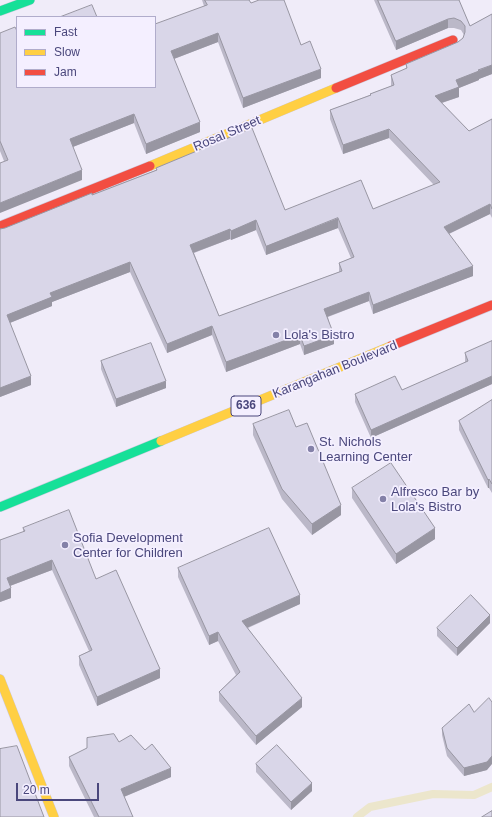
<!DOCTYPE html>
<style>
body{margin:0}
#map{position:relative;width:492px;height:817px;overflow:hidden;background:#f0ecf9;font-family:Helvetica,sans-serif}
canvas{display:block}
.legend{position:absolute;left:16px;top:16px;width:140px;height:72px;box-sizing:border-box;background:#f4efff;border:1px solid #b0accb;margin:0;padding:5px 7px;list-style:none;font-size:12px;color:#4a477c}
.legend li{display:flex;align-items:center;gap:8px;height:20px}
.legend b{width:20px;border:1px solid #b0accb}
.scale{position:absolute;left:16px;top:783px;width:83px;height:18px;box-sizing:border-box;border:2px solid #4a477c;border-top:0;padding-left:5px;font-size:12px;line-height:14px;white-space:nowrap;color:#4a477c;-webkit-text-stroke:3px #f4efff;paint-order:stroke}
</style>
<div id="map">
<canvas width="492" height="817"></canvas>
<ul class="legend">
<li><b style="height:5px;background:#16e098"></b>Fast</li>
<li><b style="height:5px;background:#ffcf43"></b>Slow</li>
<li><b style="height:5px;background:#f24e42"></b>Jam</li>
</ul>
<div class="scale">20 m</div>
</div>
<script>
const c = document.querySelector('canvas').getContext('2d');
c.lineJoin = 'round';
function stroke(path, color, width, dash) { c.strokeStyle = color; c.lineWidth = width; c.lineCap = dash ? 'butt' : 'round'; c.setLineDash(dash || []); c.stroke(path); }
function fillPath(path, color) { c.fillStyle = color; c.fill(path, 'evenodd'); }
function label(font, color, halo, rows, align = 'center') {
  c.font = font + ' Helvetica,sans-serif'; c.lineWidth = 3.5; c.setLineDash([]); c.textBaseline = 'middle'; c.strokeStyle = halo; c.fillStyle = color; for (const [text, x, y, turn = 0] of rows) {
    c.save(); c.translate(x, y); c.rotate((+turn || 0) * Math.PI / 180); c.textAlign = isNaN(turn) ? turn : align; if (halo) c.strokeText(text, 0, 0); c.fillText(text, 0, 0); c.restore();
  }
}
const stream = new Path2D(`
 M357 817 370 807 433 794 474 795 492 787`);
const fast = new Path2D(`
 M0 11 30 0
 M0 507 161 441`);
const slow = new Path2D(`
 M150 166 336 88
 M161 441 391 346
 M0 679 54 817`);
const jam = new Path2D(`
 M336 88 453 40
 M0 226 150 166
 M391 346 492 305`);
const wall = new Path2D(`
 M202 0H249L251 3 301 45 321 78 243 108 218 42 174 59 200 132 146 154 134 123 73 147 82 180 4 161 0 151V33L17 87 204 6Z
 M374 0H459L470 26 492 14V74L479 79V80L459 88V97L442 103 469 131 492 119V218L490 214 449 234 473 276 373 314 369 301 328 317 334 344 304 355 300 344 226 372 212 335 167 353 130 272 52 302V306L10 323 31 385 0 397V229L5 228 156 170V168L285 210 373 209 434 185 389 138 343 154 330 119V110L370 95V94L391 86V75L406 69V64L458 42 463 38 464 35 461 30 454 28H448L396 50ZM338 228 351 258 339 263V272L219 316 194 253 230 239 231 240 256 230 266 255Z
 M492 341V384L371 438 355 402V394L402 390 465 363V353Z
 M101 361 166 388 116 407 101 369Z
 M492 400V493L489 488H488L459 430V421Z
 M253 424 341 515 312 535 282 499 253 435Z
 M352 488 435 539 396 564 352 498Z
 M23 528 96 579 160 678 97 706 79 665V656L89 651 52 570 10 586 11 598 0 602V540L23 532Z
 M178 568 300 604 248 628 302 707 256 745 219 701V692L236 675 218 641 209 645 178 577Z
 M490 623 457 656 437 636V628Z
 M442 728 487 770 464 776 447 756 442 735Z
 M119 742 145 750 171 777 124 797 133 817H94L69 766V757Z
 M256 764 312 791 291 810 256 772Z`);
const shadedWall = new Path2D(`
 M448 19V28L396 50V41Z
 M218 33V42L171 60V51Z
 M492 65V74L479 79V80L459 88V97L435 105V96L456 80Z
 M321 69V78L243 108V98Z
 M134 114V123L70 148V139Z
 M200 122V132L146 154V144Z
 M389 129V138L343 154V145Z
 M82 170V180L0 213V203Z
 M490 204V214L444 236V227Z
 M338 218V228L266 255V246Z
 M256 220V230L231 240V231Z
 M230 229V239L190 254V245Z
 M130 262V272L52 302V306L7 324V315L50 293Z
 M473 266V276L373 314V305Z
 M369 292V301L324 318V309Z
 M212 326V335L167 353V344Z
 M300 335V344L226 372V362Z
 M334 335V344L304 355V346Z
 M31 376V385L0 397V388Z
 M492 376V384L371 438V430Z
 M166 381V388L116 407V399Z
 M489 479V488H488V480Z
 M341 505V515L312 535V524Z
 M435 528V539L396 564V554Z
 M52 560V570L7 587V578Z
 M11 588V598L0 602V593Z
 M300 595V604L242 630V621Z
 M490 615V623L457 656V648Z
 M218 632V641L209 645V636Z
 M160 669V678L97 706V697Z
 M302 698V707L256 745V736Z
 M492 756V764L487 770 464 776V768Z
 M171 768V777L121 798V789Z
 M312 783V791L291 810V802Z`);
const building = new Path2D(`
 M205 0H249L251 3 259 0H284L301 45 310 41 321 69 243 98 218 33 171 51 200 122 146 144 134 114 70 139 82 170 0 203V163L8 160 0 141V33L15 27 17 31V87H155V24L207 5Z
 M378 0H459L470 26 492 14V65L478 70 479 71 456 80 459 87 435 96 469 131 492 119V209L490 204 444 227 473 266 373 305 369 292 324 309 334 335 304 346 300 335 226 362 212 326 167 344 130 262 50 293 52 297 7 315 31 376 0 388V229L5 228 92 193V195L157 170 156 168 252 128 285 210 361 180 373 209 440 182 389 129 343 145 330 110 371 95 370 94 394 85 391 75 407 68 406 64 458 42 463 38 465 32V26L461 21 454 18 448 19 396 41ZM338 218 354 257 339 263 342 271 219 316 190 245 230 229 231 231 256 220 266 246Z
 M92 5 97 17H60Z
 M492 341V376L371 430 355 394 395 376 402 390 468 361 465 353Z
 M151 343 166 381 116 399 101 361Z
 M492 400V484L489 479 488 480 459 421Z
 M289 410 296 427 307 423 341 505 312 524 282 489 253 424Z
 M391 463 435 528 396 554 352 488Z
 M69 510 96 579 116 570 160 669 97 697 79 656 92 650 52 560 7 578 11 588 0 593V540L25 531 23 528Z
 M269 528 300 595 242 621 302 698 256 736 219 692 240 672 218 632 209 636 178 568Z
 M471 595 490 615 457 648 437 628Z
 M489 698 492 702V756L487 762 464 768 447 748 442 728 469 704 474 712Z
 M114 734 119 742 131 735 145 750 152 744 171 768 121 789 133 817H99L69 757 87 748V738Z
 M277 745 312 783 291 802 256 764Z
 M17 746 44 817H0V749Z
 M492 811V817H482Z`);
const markers = [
 [276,335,4,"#8481a8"],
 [311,449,4,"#8481a8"],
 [383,499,4,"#8481a8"],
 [65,545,4,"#8481a8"]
];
const shields = [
 [246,406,30]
];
const shieldNames = [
 ["636",246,406]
];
const streetNames = [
 ["Rosal Street",227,134,-23],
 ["Karangahan Boulevard",335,370,-22]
];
const poiNames = [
 ["Lola's Bistro",284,335],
 ["St. Nichols",319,442],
 ["Learning Center",319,457],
 ["Alfresco Bar by",391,492],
 ["Lola's Bistro",391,507],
 ["Sofia Development",73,538],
 ["Center for Children",73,553]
];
stroke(stream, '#ece6cc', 8);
stroke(fast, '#cccadd', 10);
stroke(slow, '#cccadd', 10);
stroke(jam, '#cccadd', 10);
stroke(fast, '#16e098', 9);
stroke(slow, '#ffcf43', 9);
stroke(jam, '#f24e42', 9);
fillPath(wall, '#bbb8c8');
fillPath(shadedWall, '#9896a2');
fillPath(building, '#d9d6e8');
stroke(building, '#9896a2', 1);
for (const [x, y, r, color] of markers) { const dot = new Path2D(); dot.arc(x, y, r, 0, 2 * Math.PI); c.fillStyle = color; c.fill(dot); stroke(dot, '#f4efff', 1.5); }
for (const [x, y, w] of shields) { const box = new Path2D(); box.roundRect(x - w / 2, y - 10, w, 20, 3); c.fillStyle = '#f4efff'; c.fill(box); stroke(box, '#4a477c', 1); }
label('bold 12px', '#4a477c', null, shieldNames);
label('13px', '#4a477c', '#f4efff', streetNames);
label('13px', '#4a477c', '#f4efff', poiNames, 'left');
</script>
